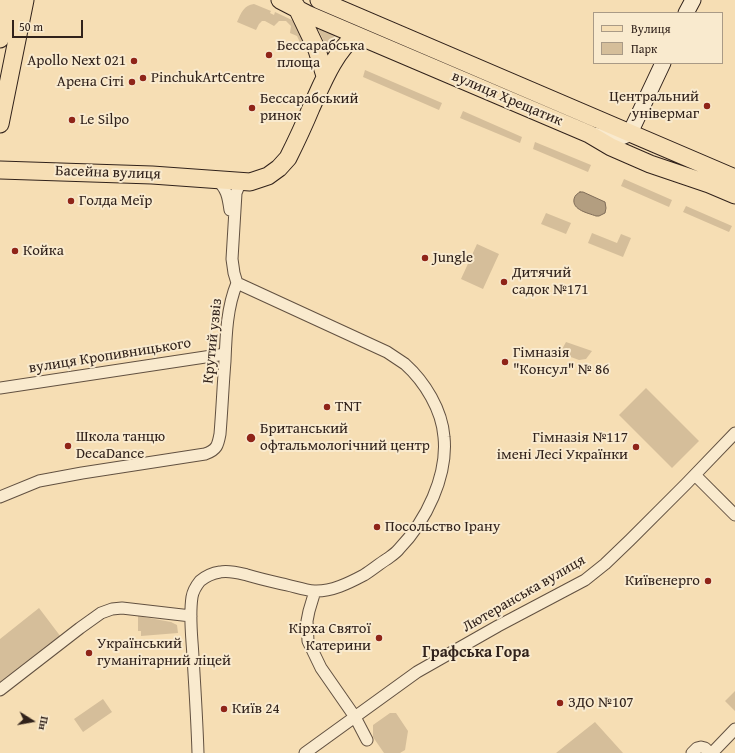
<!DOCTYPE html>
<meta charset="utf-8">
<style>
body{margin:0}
#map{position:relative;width:735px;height:753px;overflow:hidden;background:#f6deb4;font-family:"Gentium Book Plus",serif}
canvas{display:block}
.legend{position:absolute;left:593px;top:12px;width:130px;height:52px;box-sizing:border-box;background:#f9eace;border:1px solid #a99a86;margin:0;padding:5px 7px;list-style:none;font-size:12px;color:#31221b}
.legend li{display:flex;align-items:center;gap:8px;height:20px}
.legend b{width:20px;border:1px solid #a99a86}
.north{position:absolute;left:12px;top:701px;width:40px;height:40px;-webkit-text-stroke:3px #f9eace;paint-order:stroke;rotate:101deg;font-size:11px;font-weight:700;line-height:16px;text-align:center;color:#31221b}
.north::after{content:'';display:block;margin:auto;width:14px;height:18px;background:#31221b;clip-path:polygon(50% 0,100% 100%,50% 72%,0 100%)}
.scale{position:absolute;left:12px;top:20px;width:71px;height:18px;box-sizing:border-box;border:2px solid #31221b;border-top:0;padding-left:5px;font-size:12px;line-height:14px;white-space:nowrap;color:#31221b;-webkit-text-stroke:3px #f9eace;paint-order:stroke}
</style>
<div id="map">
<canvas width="735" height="753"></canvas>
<ul class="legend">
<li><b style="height:5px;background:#f6deb4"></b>Вулиця</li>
<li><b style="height:11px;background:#d5be9a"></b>Парк</li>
</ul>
<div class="north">Пн</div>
<div class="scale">50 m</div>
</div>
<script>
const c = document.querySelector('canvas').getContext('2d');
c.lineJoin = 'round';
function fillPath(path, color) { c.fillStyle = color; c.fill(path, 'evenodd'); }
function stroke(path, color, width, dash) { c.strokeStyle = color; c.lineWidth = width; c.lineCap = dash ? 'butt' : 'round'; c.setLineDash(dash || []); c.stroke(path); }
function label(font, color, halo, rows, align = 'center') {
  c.font = font + ' "Gentium Book Plus",serif'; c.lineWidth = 4; c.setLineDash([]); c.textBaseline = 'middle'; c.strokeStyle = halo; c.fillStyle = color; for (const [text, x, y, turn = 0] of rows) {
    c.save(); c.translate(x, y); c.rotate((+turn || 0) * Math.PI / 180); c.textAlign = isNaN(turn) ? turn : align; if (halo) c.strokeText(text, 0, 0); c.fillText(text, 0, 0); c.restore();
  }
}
const green = new Path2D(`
 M254 4 271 11 270 13 274 15 275 12 294 21 311 53 303 49 297 36 290 33 291 26 286 21H279L274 26 265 21H262L259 24 256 30 237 22C241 13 244 5 254 4Z
 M318 29 337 36 330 54Z
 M365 70 442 103 439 110 363 77Z
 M463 111 522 137 520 143 460 118Z
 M535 142 591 165 588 172 533 149Z
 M624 179 672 200 669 207 621 186Z
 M686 206 732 226 729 232 683 212Z
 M546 213 571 223 566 234 541 224Z
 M592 233 617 243 621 234 631 238 623 257 588 243Z
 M477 244 499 254 483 289 461 279Z
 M566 342 592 351 586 359 579 360 560 353Z
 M646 388 699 441 672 468 619 415Z
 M39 608 64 641 0 690V639Z
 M138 616 171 622 177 625 178 633 141 636V631H138Z
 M735 691V711L725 701Z
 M103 699 112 712 83 732 74 719Z
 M390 713H396L408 731 405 750 400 753H384L373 737V725Z
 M595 722 623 753H556Z`);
const water = new Path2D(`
 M580 192H583L605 202 606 208 605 213 599 216H596C588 213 572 210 574 199 575 195 577 194 580 192Z`);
const street = new Path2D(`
 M216 179C227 189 228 196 230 210
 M0 388 225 354
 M695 475 735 515
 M0 497 39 481 82 473 205 454C217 450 218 445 220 434 222 410 223 385 225 361 226 334 227 307 237 283L234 273 232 259 236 193 238 188 243 181
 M315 591 309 611 307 621 308 641 321 668 355 717 367 740
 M0 690 80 628 101 613 112 609 122 608 191 616
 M198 753C197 721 195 689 193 657 192 637 189 617 192 597 193 591 196 586 200 581 206 576 213 573 220 572 229 570 239 573 247 575 260 579 274 582 287 585 296 587 305 590 314 591 331 592 349 583 364 575 372 570 379 564 387 559 391 556 396 553 399 549 426 521 448 476 444 437 442 410 425 382 405 364 399 360 393 356 387 352L237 283
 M305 753 417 672 498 626 585 580 605 564 630 540 686 484 735 433
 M692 753 697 748 701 747 705 748 710 753
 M712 753 735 729`);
const secondary = new Path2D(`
 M686 13 693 0
 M594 135C607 138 618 141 630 133L663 63`);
const primary = new Path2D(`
 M280 0 307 14 589 134 611 147 650 164 709 184 735 195
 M319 0 735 178
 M296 6 317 50 325 76
 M0 39 8 0
 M0 124 25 0
 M0 170 152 175 250 182 268 176 279 168 288 158C296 142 304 125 311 108 323 82 334 53 356 35`);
const markers = [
 [269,55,4,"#8f2418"],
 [134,61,4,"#8f2418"],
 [143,78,4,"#8f2418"],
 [132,82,4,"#8f2418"],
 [707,106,4,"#8f2418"],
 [252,108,4,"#8f2418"],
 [72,120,4,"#8f2418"],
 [71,201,4,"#8f2418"],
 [15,251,4,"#8f2418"],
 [425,258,4,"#8f2418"],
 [504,282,4,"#8f2418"],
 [505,362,4,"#8f2418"],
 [327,407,4,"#8f2418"],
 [251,438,5,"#8f2418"],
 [68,446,4,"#8f2418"],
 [636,447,4,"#8f2418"],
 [377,527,4,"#8f2418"],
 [708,581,4,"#8f2418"],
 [379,638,4,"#8f2418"],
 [89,653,4,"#8f2418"],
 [560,703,4,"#8f2418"],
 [224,709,4,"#8f2418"]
];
const poiNames = [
 ["Бессарабська",277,46],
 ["площа",277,63],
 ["Apollo Next 021",126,61,"right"],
 ["PinchukArtCentre",151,78],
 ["Арена Сіті",124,82,"right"],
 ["Центральний",699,97,"right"],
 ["універмаг",699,114,"right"],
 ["Бессарабський",260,99],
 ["ринок",260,116],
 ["Le Silpo",80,120],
 ["Голда Меїр",79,201],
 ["Койка",23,251],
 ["Jungle",433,258],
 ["Дитячий",512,273],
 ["садок №171",512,290],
 ["Гімназія",513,353],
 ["\"Консул\" № 86",513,370],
 ["TNT",335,407],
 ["Британський",260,429],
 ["офтальмологічний центр",260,446],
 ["Школа танцю",76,437],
 ["DecaDance",76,454],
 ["Гімназія №117",628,438,"right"],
 ["імені Лесі Українки",628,455,"right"],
 ["Посольство Ірану",385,527],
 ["Київенерго",700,581,"right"],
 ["Кірха Святої",371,629,"right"],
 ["Катерини",371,646,"right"],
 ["Український",97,644],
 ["гуманітарний ліцей",97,661],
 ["ЗДО №107",568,703],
 ["Київ 24",232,709]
];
const streetNames = [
 ["вулиця Хрещатик",507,99,23],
 ["Басейна вулиця",108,173,2],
 ["Крутий узвіз",213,341,-84],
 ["вулиця Кропивницького",110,356,-9],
 ["Лютеранська вулиця",524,594,-30]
];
const neighbourhoodNames = [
 ["Графська Гора",476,653]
];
fillPath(green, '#d5be9a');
fillPath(water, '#b39e80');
stroke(water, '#7f6c58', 1);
stroke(street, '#625141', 13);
stroke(secondary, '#31221b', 17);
stroke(primary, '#31221b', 19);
stroke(street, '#f9eace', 11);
stroke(secondary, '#f9eace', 15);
stroke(primary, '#f6deb4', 17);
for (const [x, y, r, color] of markers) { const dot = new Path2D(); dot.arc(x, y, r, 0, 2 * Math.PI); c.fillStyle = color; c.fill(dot); stroke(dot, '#f9eace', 1.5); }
label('15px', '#31221b', '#f9eace', poiNames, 'left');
label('15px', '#31221b', '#f9eace', streetNames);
label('bold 16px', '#31221b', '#f9eace', neighbourhoodNames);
</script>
